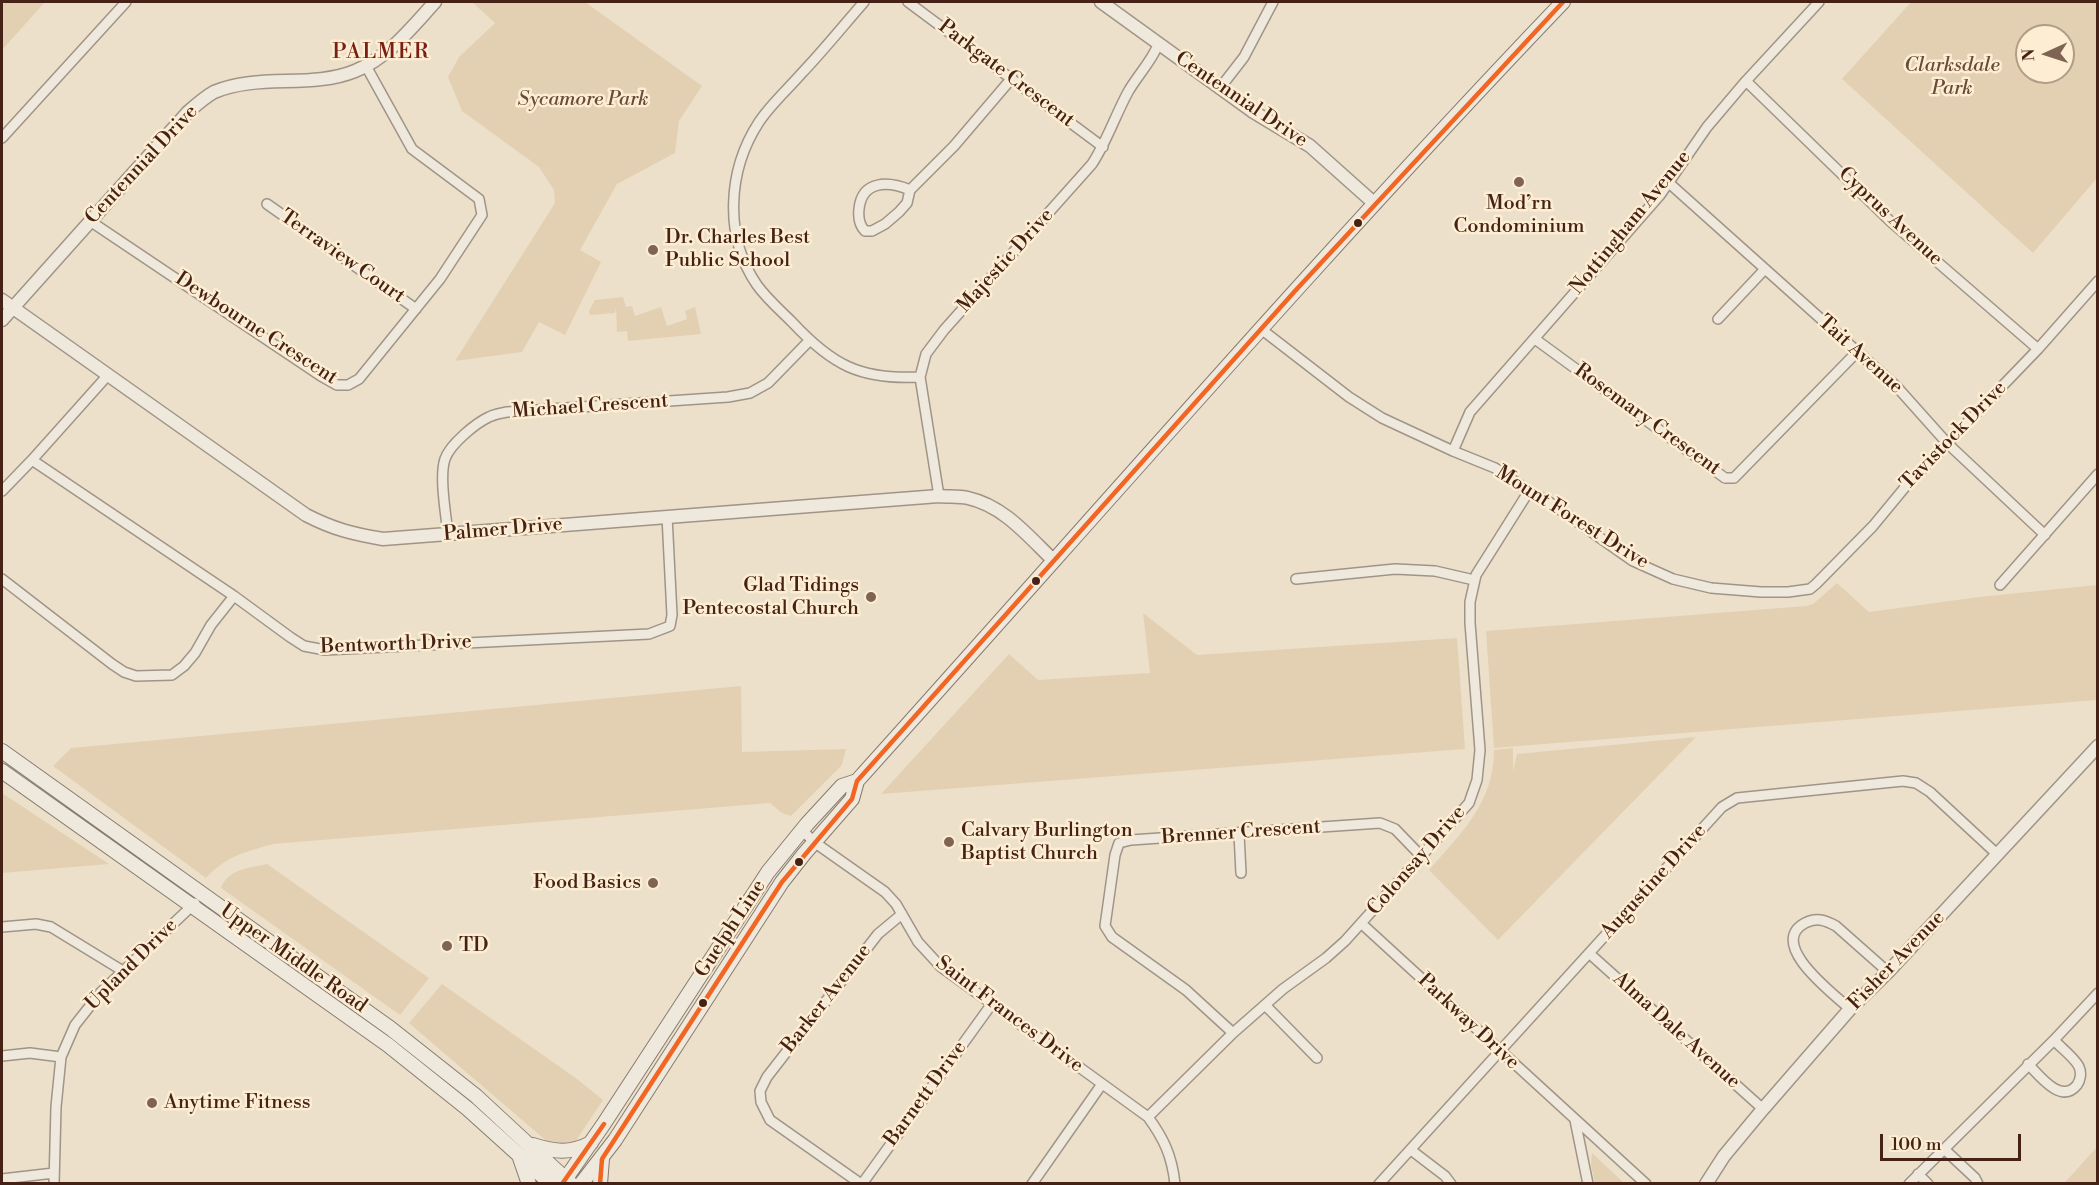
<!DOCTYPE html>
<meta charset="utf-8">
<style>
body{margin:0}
#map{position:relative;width:2099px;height:1185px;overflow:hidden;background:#ece0ca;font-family:"Libre Bodoni",serif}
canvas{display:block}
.frame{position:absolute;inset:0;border:3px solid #452215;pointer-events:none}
.north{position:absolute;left:2015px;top:24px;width:60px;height:60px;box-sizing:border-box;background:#fcedd3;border:2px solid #b39c87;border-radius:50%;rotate:267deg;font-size:16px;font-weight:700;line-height:24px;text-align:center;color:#452215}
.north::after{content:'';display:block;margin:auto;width:21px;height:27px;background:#7f6454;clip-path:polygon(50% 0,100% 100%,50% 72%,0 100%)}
.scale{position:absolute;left:1880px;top:1134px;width:141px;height:27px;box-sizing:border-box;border:3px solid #452215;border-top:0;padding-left:8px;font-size:18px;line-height:21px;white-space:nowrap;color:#452215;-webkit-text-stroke:4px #fcedd3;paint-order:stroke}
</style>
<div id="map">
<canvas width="2099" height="1185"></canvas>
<div class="frame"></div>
<div class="north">N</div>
<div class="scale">100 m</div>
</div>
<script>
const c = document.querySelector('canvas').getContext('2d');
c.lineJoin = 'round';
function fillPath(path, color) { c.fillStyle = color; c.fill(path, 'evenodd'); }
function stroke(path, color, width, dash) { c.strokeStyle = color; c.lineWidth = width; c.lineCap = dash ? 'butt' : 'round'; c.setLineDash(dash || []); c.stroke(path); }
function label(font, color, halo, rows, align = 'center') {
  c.font = font + ' "Libre Bodoni",serif'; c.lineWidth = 5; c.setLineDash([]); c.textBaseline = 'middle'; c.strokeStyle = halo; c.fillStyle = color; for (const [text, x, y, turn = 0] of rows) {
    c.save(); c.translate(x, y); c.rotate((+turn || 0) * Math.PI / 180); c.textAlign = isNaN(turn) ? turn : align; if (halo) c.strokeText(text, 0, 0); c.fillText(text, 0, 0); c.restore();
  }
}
const green = new Path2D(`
 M5 2H45L2 50V5Z
 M472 2H585L702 86 679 121 675 153 617 184 580 250 601 262 565 335 539 322 522 352 455 361 555 203 554 190 539 167 462 111 448 77 459 57 495 23Z
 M1911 2H2097V178L2033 253 1842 79ZM2027 36H2063V72H2027Z
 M623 297 626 307 632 306 635 316 661 307 667 326 687 319 685 311 695 307 701 334 628 341 627 331 617 332 616 308 615 313 590 315 589 311 595 300Z
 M1837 583 1869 612 1979 597 2097 585V700L1494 748 1486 631 1806 606 1813 604Z
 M1143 613 1197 655 1457 638 1465 749 881 794 1009 654 1038 680 1150 673Z
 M741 686 742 752 846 749 842 765 791 816 782 813 770 803 273 844C246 852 226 856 206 878L53 766 71 748Z
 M1696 737 1498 940 1429 870C1461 833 1494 803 1494 750L1513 748V771L1517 754Z
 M2 793 109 864 2 873Z
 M267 864 429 978 400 1015 221 888C228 869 249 868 267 864Z
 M442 984 577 1079 603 1100 575 1142 566 1145 550 1144 409 1023Z
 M2097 1147V1183H2064L2068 1179Z
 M1592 1153 1624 1183H1595L1591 1165Z`);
const minor = new Path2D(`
 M864 2C843 26 823 51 801 74 787 90 770 105 759 122 727 171 724 237 757 285 767 299 780 310 792 322 832 365 860 380 920 377
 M908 2 1103 147
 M1746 81 1890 221 2038 349
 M1220 88 1244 57 1273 2
 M2 138 126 2
 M1669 183 1897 387 1947 443 2045 535
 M910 190C888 181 862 180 859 209 858 218 859 225 865 231H872L885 224 899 212 907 203 910 190 954 146 1012 78
 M267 204 416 309
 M90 221 321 376 337 385H348L359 379 440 279 482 215 479 199 412 149 366 66
 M1718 319 1765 269
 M1261 329 1349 397 1382 418 1453 451 1495 468 1529 491 1549 502 1633 561 1673 579 1711 588 1761 592H1788L1810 589 1816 584 1873 526 1906 486 2038 349 2098 281
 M1535 339 1725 478H1734L1857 352
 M1453 451 1470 412 1660 195 1707 127 1746 81 1819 2
 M32 460 234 596 290 637 304 646 325 650 649 634 670 626 672 615 667 516
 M2 491 32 460 108 375
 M939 496 920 377 926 354 944 330 1092 164C1107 141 1115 116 1128 92 1137 76 1151 62 1158 45
 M448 534C446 515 439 476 445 459 450 444 476 423 489 417 495 414 501 413 507 412L728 397 750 393 768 383 809 341
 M2 579 112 664 124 672 136 676 172 675 184 666 195 653 211 625 234 596
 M1296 579 1395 569 1435 571 1474 580
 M2000 585 2098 474
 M802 830 814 842 885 892 896 904 918 942 941 967 1148 1117C1164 1139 1172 1156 1175 1184
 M1239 834 1241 873
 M1362 924 1646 1184
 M2 927 36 924 51 927 123 971
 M1590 954 1763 1109
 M1266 1006 1317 1058
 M1850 1009C1835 995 1766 944 1805 923 1816 917 1825 920 1836 926L1888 972
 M1233 1033 1186 990 1112 937 1105 926 1115 855 1119 843 1131 840 1380 823 1395 829 1422 857
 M2 1056 30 1053 61 1057
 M2028 1064C2039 1075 2061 1105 2077 1085 2080 1081 2082 1073 2079 1067 2076 1059 2060 1047 2054 1040
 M1148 1117 1233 1033 1283 989 1326 958 1345 941 1469 803 1477 780 1480 750 1470 623V602L1476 575 1529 491
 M1575 1120 1588 1184
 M1944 1149 1975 1178 1978 1184
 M1411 1150 1445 1176 1451 1184
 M1918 1174 1928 1184
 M2 1179 54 1173
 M54 1184 56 1107 61 1057 75 1025 101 992 195 903
 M861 1184 770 1120 761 1102 760 1091 767 1077 878 934 902 914
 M862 1184 991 1005
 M1032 1184 1102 1084
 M1379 1184 1722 807 1737 798 1903 781 1916 783 1930 792 1998 855
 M1909 1184 2054 1040 2098 993`);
const tertiary = new Path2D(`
 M1101 2 1252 111 1310 146 1375 204
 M2 300 306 515C333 529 353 534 383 539L939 496C949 497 959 496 968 498 1004 506 1028 536 1054 561
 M2 320 188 112C196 105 205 97 214 92 259 73 311 89 355 71 388 58 412 27 435 2
 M1706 1184 1724 1156 1763 1109 1850 1009 1888 972 2098 746`);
const secondary = new Path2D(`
 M2 751 390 1028 476 1096 571 1184
 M2 771 388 1045 468 1109 551 1184
 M533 1145C555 1152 570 1154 591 1143
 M520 1158 529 1184
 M562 1184 603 1125 768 872 807 824 842 786 857 781
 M581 1184 615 1140 782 882 804 854 852 799 857 781C1091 521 1321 255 1563 2
 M600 1184 602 1159`);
const bus1 = new Path2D(`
 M562 1184 604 1124
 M600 1184 602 1159 782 882 852 799 857 781 1295 291 1563 2`);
const markers = [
 [1519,182,6,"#7f6454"],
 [1358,223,5,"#452215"],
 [653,250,6,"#7f6454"],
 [1036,581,5,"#452215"],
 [871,597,6,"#7f6454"],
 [949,842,6,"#7f6454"],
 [799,862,5,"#452215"],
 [653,883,6,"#7f6454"],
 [447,946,6,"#7f6454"],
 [703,1003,5,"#452215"],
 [152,1103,6,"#7f6454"]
];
const parkNames = [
 ["Clarksdale",1952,66],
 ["Park",1952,89],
 ["Sycamore Park",583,100]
];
const streetNames = [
 ["Parkgate Crescent",1006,74,37],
 ["Centennial Drive",1241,100,34],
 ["Centennial Drive",142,165,-47],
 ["Cyprus Avenue",1890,217,43],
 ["Nottingham Avenue",1631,223,-51],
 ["Terraview Court",342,257,35],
 ["Majestic Drive",1006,261,-48],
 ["Dewbourne Crescent",256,329,33],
 ["Tait Avenue",1860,355,42],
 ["Michael Crescent",590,407,-4],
 ["Rosemary Crescent",1647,420,36],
 ["Tavistock Drive",1954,436,-46],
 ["Mount Forest Drive",1572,518,32],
 ["Palmer Drive",503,530,-5],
 ["Bentworth Drive",396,645,-2],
 ["Brenner Crescent",1241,833,-4],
 ["Colonsay Drive",1417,861,-49],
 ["Augustine Drive",1654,882,-48],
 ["Guelph Line",731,929,-57],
 ["Upper Middle Road",293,959,35],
 ["Fisher Avenue",1897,961,-46],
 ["Upland Drive",132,965,-45],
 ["Barker Avenue",827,999,-52],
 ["Saint Frances Drive",1009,1015,37],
 ["Parkway Drive",1468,1022,43],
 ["Alma Dale Avenue",1676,1031,42],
 ["Barnett Drive",926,1094,-54]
];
const poiNames = [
 ["Mod’rn",1519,204,"center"],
 ["Condominium",1519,227,"center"],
 ["Dr. Charles Best",665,238],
 ["Public School",665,261],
 ["Glad Tidings",859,586,"right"],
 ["Pentecostal Church",859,609,"right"],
 ["Calvary Burlington",961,831],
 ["Baptist Church",961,854],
 ["Food Basics",641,883,"right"],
 ["TD",459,946],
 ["Anytime Fitness",164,1103]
];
const neighbourhoodNames = [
 ["PALMER",381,53]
];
fillPath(green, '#e3d0b3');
stroke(minor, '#a09487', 12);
stroke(tertiary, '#a09487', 15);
stroke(secondary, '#877b6f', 16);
stroke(minor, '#efe8dd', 9);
stroke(tertiary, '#efe8dd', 12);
stroke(secondary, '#efe8dd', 14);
stroke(bus1, '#f26522', 4.5);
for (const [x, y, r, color] of markers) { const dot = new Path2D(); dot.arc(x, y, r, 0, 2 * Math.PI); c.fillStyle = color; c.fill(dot); stroke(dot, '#fcedd3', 2); }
label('italic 20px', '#6a4a38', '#fcedd3', parkNames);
label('20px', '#452215', '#fcedd3', streetNames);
label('20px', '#452215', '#fcedd3', poiNames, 'left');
c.letterSpacing = '1.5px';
label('21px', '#7a1f14', '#fcedd3', neighbourhoodNames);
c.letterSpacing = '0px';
</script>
